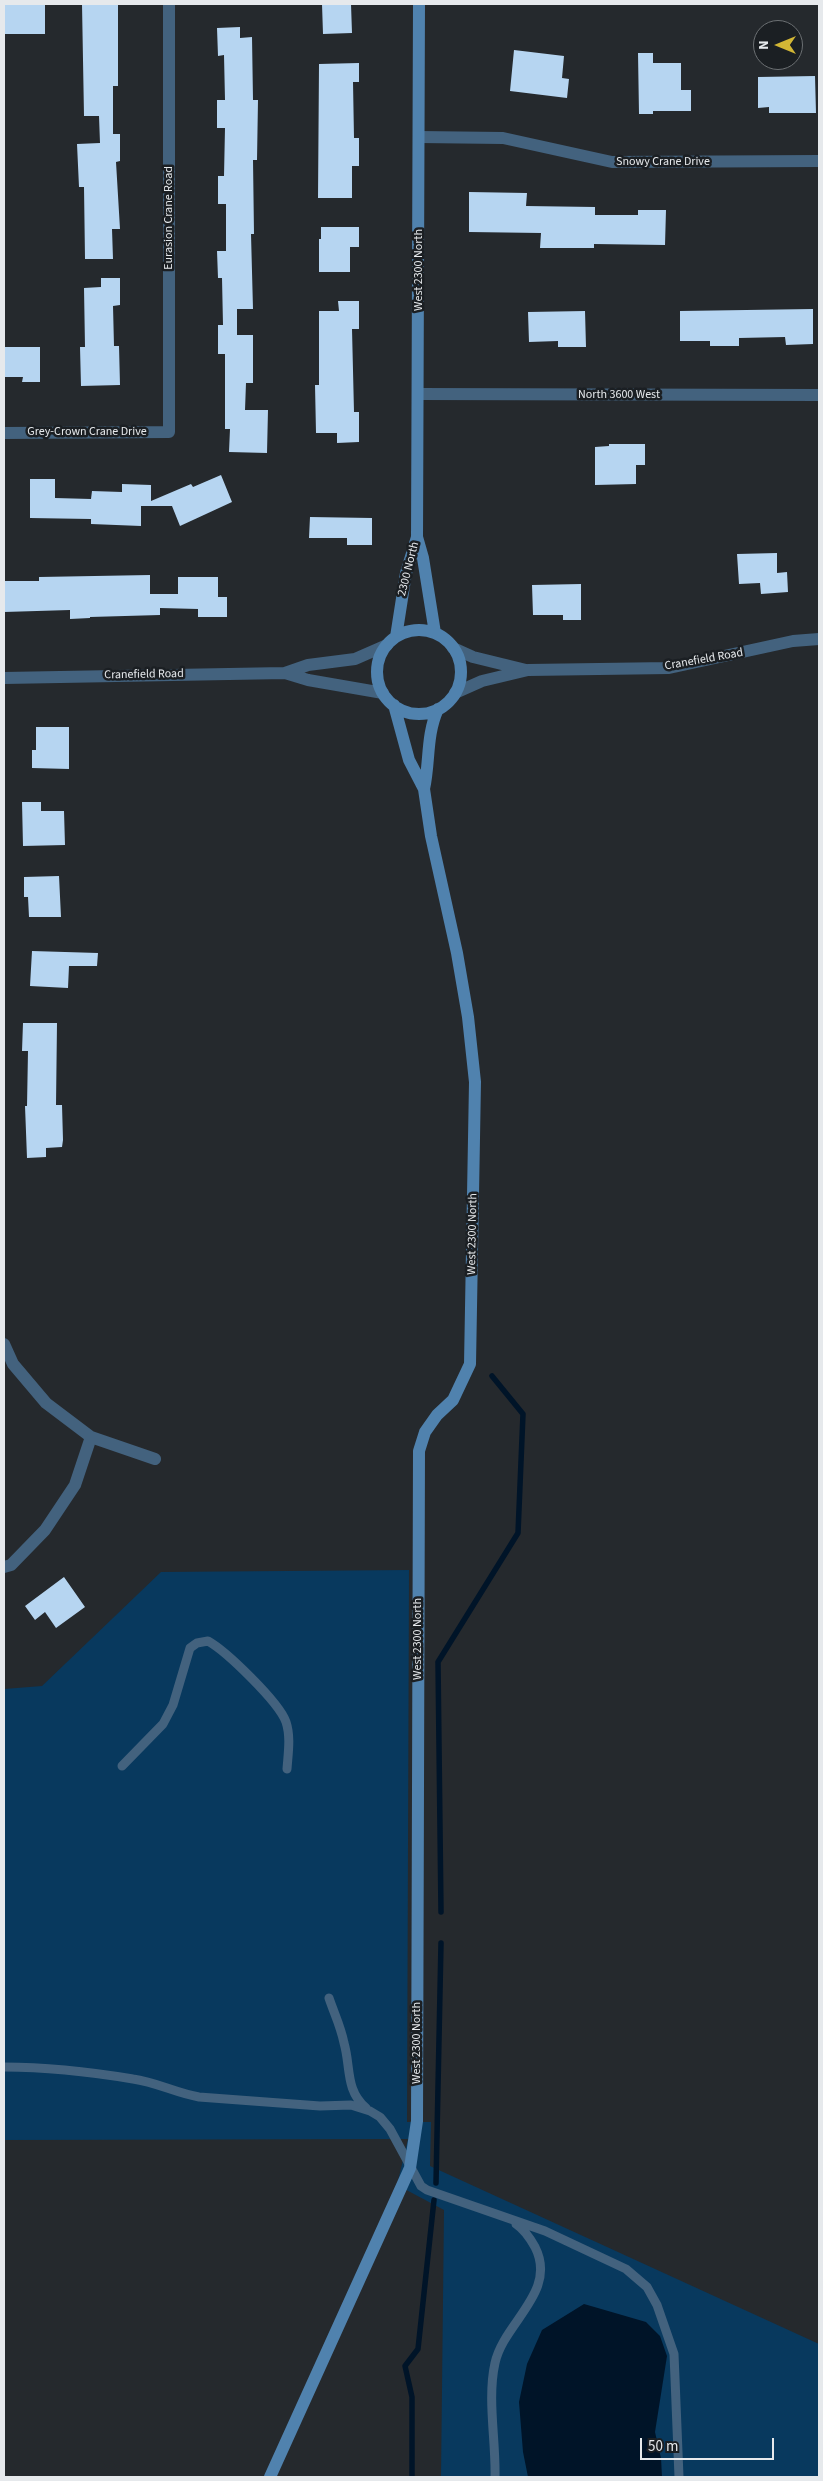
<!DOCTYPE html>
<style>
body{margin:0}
#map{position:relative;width:823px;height:2481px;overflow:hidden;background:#25292d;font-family:"Source Sans 3",sans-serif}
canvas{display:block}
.frame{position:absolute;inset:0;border:5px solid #e6e9ec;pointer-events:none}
.north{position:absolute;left:753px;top:20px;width:50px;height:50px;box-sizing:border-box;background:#1b1f23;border:1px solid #6c7073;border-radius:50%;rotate:270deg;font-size:14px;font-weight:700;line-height:20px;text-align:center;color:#e6e9ec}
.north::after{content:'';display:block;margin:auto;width:18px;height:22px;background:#d2b635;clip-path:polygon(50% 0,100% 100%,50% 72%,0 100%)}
.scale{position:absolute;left:640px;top:2438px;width:134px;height:22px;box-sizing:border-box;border:2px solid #e6e9ec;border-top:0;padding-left:6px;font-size:15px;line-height:18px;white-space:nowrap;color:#e6e9ec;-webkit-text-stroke:4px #1b1f23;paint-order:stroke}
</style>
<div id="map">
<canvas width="823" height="2481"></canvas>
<div class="frame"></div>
<div class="north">N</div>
<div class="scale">50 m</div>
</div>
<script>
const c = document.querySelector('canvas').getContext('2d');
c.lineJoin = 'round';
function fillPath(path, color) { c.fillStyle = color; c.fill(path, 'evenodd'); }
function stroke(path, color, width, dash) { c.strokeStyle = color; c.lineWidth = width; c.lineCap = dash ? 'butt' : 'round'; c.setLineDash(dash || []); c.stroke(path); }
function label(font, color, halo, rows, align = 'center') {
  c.font = font + ' "Source Sans 3",sans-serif'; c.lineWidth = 5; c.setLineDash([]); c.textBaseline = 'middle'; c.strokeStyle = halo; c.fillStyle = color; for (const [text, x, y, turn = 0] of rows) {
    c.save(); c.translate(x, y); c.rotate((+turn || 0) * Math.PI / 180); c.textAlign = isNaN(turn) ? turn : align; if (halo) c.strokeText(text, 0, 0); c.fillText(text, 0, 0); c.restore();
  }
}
const green = new Path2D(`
 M409 1570 407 2122H431L430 2166 819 2344V2477H441L444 2210 397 2185 408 2139 4 2140V1689L42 1686 161 1572Z`);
const water = new Path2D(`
 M584 2304 646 2322 660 2336 667 2356 655 2432 661 2458 662 2477H528L523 2452 519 2402 527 2364 542 2330Z`);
const stream = new Path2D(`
 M441 1912 438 1662 518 1533 523 1414 492 1376
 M436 2183 441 1943
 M412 2477V2397L405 2366 418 2349 434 2200`);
const building = new Path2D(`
 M27 4H45V34H4V5Z
 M82 4H118V86H113V134H120V161L116 162 120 229H112L113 259H85L84 187H79L77 144 100 143 99 116H84Z
 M322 4H351L352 33 323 34Z
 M240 27V38L252 37 253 100H258L257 160H253L254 234H251L253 309H237V335H253V383H246L245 410H268L267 453 229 452 230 429H225V354H218V325H223L222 278H218L217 251H226V204H218V176H224L225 128H217V100H225L224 55 218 56 217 28Z
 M514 50 564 56 562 78 569 79 567 98 510 91Z
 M638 53H653V63H681V90H691V111H653V114H639Z
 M359 63V82H353L354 138H359V166H352V198H318L319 64Z
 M815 76 816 113H769V107L758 108V77Z
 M469 192 527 193 526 206 595 207V215H638V210H666L665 245 594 244V248H540L541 233 469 232Z
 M321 227H359V247H350V272H319V239H321Z
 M101 278H120V305L113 306 114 346H119L120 385 81 386 80 347H85L84 288 101 287Z
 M338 301H359V329H352L354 412H359V442L337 443V433H316L315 385H319V311H339Z
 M813 309V344L786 345 785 337 739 338V346H710V341H680V311Z
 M585 311 586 347H558V341L529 342 528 312Z
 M4 347H40V382H22L23 377H4Z
 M609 444H645V465H636V484L595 485V447L609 446Z
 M221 475 232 502 180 526 172 506H141V526L91 524V519L30 518V479H55V498L91 499 92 491 122 492V484L151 485V501L191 484 193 487Z
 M310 517 372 518V545H347V538H309Z
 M777 553V573L787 572 788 592 761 594 760 583 739 584 737 554Z
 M150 575V594H178V577H218V597H227V617H198V609L160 608V615L90 617V618L70 619V610L4 612V581H39V577Z
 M581 584V620H563V615H533L532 585Z
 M36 727H69V769L32 768V750H36Z
 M22 802H41V811H64L65 845 23 846Z
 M59 876 61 917H29L28 897H24V877Z
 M32 951 98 953 97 966H69L68 988 30 986Z
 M23 1023H57L56 1105H62L63 1140 62 1147 46 1148V1157L27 1158 25 1106H27L28 1051H22Z
 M64 1577 85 1607 56 1628 45 1612 35 1620 25 1606Z`);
const lane = new Path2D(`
 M122 1766 163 1724 173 1705 190 1648 197 1643 208 1641C226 1651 279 1702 286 1722 291 1737 288 1754 287 1769
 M329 1998C334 2013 341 2027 344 2043 351 2067 345 2090 366 2108
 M4 2067C46 2067 91 2072 133 2079 156 2082 176 2093 199 2097L320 2106 351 2105 370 2111 380 2117 390 2129 421 2186 427 2190 545 2231 626 2269 647 2287 657 2305 674 2354 679 2477
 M495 2477C496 2440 487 2399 495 2363 504 2322 558 2292 535 2247 530 2238 525 2230 516 2224`);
const street = new Path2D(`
 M419 137 503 138 612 162 819 161
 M418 394 819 395
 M4 433 169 432V4
 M453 648 473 657 526 670
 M285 673 308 665 355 659 387 645
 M4 678 285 673 308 680 383 693
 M455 693 482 681 528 670 669 668 793 641 819 639
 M4 1344 13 1364 46 1403 91 1437 155 1459
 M4 1567 11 1565 45 1530 75 1485 91 1437`);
const secondary = new Path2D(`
 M417 537 423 558 435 633
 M377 672a42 42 0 1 1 84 0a42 42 0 1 1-84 0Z
 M396 637 406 573 417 537 419 4
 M424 789C430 762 426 735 438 709
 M270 2477 410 2168 417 2121 419 1451 425 1432 437 1415 453 1400 470 1364 475 1082 468 1017 457 953 431 836 424 789 409 760 394 705`);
const streetNames = [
 ["Snowy Crane Drive",663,162],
 ["Eurasion Crane Road",169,218,-90],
 ["West 2300 North",419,270,-90],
 ["North 3600 West",619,395],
 ["Grey-Crown Crane Drive",87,432],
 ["2300 North",409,569,-76],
 ["Cranefield Road",704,660,-10],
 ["Cranefield Road",144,675,-1],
 ["West 2300 North",473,1234,-89],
 ["West 2300 North",418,1639,-90],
 ["West 2300 North",417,2043,-90]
];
fillPath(green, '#08395e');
fillPath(water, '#001428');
stroke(stream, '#001428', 5.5);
fillPath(building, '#b6d5f1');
stroke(lane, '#43627e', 9);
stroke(street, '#43627e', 12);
stroke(secondary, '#5082ae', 12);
label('12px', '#e6e9ec', '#1b1f23', streetNames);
</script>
